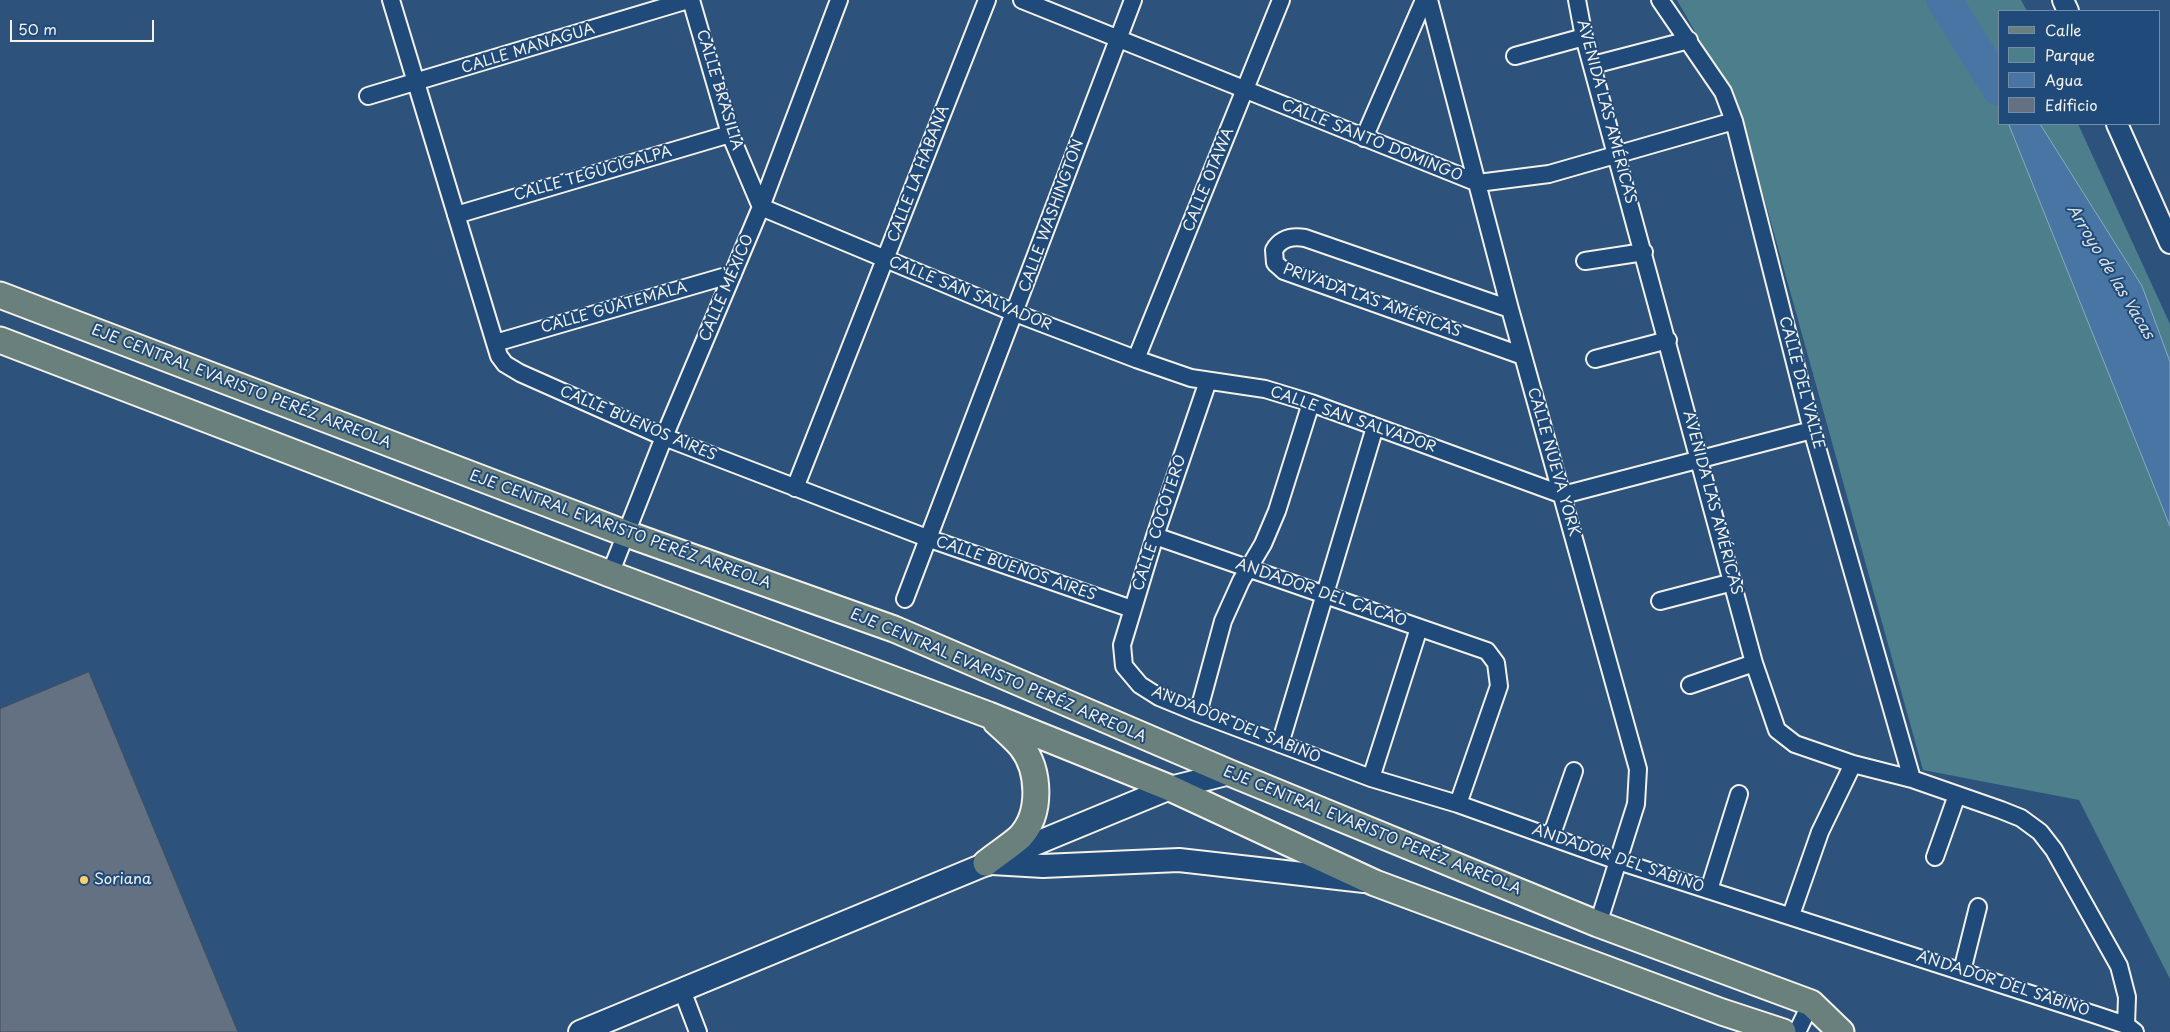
<!DOCTYPE html>
<meta charset="utf-8">
<style>
body{margin:0}
#map{position:relative;width:2170px;height:1032px;overflow:hidden;background:#2d527c;font-family:"Playpen Sans",sans-serif}
canvas{display:block}
.legend{position:absolute;left:1998px;top:10px;width:162px;height:115px;box-sizing:border-box;background:#1f4a7a;border:1px solid #748da6;margin:0;padding:6px 9px;list-style:none;font-size:15px;color:#f4f1e8}
.legend li{display:flex;align-items:center;gap:10px;height:25px}
.legend b{width:25px;border:1px solid #748da6}
.scale{position:absolute;left:10px;top:20px;width:144px;height:22px;box-sizing:border-box;border:2px solid #f4f1e8;border-top:0;padding-left:6px;font-size:15px;line-height:18px;white-space:nowrap;color:#f4f1e8;-webkit-text-stroke:4px #1f4a7a;paint-order:stroke}
</style>
<div id="map">
<canvas width="2170" height="1032"></canvas>
<ul class="legend">
<li><b style="height:6px;background:#6a807d"></b>Calle</li>
<li><b style="height:14px;background:#4c7f8b"></b>Parque</li>
<li><b style="height:14px;background:#4875a4"></b>Agua</li>
<li><b style="height:14px;background:#637182"></b>Edificio</li>
</ul>
<div class="scale">50 m</div>
</div>
<script>
const c = document.querySelector('canvas').getContext('2d');
c.lineJoin = 'round';
function fillPath(path, color) { c.fillStyle = color; c.fill(path, 'evenodd'); }
function stroke(path, color, width, dash) { c.strokeStyle = color; c.lineWidth = width; c.lineCap = dash ? 'butt' : 'round'; c.setLineDash(dash || []); c.stroke(path); }
function label(font, color, halo, rows, align = 'center') {
  c.font = font + ' "Playpen Sans",sans-serif'; c.lineWidth = 4; c.setLineDash([]); c.textBaseline = 'middle'; c.strokeStyle = halo; c.fillStyle = color; for (const [text, x, y, turn = 0] of rows) {
    c.save(); c.translate(x, y); c.rotate((+turn || 0) * Math.PI / 180); c.textAlign = isNaN(turn) ? turn : align; if (halo) c.strokeText(text, 0, 0); c.fillText(text, 0, 0); c.restore();
  }
}
const green = new Path2D(`
 M1677 0H2021L2027 11H1999V124H2078L2170 324V979L2079 800 1923 770 1740 111Z`);
const water = new Path2D(`
 M2009 124H2040L2142 286 2170 362V526Z`);
const river = new Path2D(`
 M1944 0 1999 88`);
const building = new Path2D(`
 M89 672 238 1032H0V709Z`);
const minor = new Path2D(`
 M391 0 495 343 499 356 505 364 520 373 664 437 927 538 1132 609
 M691 0 730 134 761 207 1015 313 1136 359 1191 378 1265 389 1311 403 1563 495 1812 430
 M1022 0 1478 183 1549 174 1734 121
 M1429 0 1510 309 1638 769 1636 804 1598 924
 M1577 0 1584 37 1754 663 1777 730 1795 744 1853 764 1912 779 2001 810 2021 818 2040 832 2054 850 2119 966 2127 997 2126 1025
 M1660 0 1723 92 1734 121 1812 430 1912 779
 M1515 56 1584 37
 M1593 65 1689 40
 M368 96 688 0
 M1364 138 1424 0
 M456 215 730 134
 M1585 261 1644 252
 M1510 309 1305 238C1292 236 1281 238 1274 250L1275 263 1284 271 1523 356
 M495 343 733 274
 M1136 359 1281 0
 M1595 359 1668 340
 M1208 381 1155 536 1122 645 1124 666 1140 685 1159 697 1198 713 1371 778 1458 804 1618 861 2096 1015 2126 1025 2135 1032
 M795 488 987 0
 M1155 536 1487 651 1496 663 1499 686 1458 804
 M610 574 664 437 761 207 839 0
 M905 599 1133 0
 M1660 601 1733 582
 M1690 685 1754 663
 M1198 713 1223 621 1241 581 1263 544 1277 511 1311 403
 M1280 744 1375 427
 M1371 778 1419 628
 M1551 837 1574 771
 M1935 857 1957 795
 M1709 890 1739 794
 M1791 915 1820 832 1853 764
 M1962 971 1978 907
 M682 990 698 1032
 M1797 1032 1811 1003`);
const tertiary = new Path2D(`
 M2063 0 2068 11
 M2117 124 2170 243`);
const secondary = new Path2D(`
 M992 863 1043 866 1179 860 1364 881
 M580 1032 1170 788 1230 773`);
const primary = new Path2D(`
 M0 295 627 534 894 629 1230 773 1598 924 1811 1003 1841 1032
 M0 340 610 574 989 715 1170 788 1375 883 1722 1012 1783 1032
 M986 863C997 854 1010 846 1020 837 1042 814 1040 770 1021 746 1014 738 1005 730 996 722`);
const markers = [
 [84,880,5,"#ffd166"]
];
const streetNames = [
 ["CALLE MANAGUA",528,49,-17],
 ["CALLE BRASILIA",719,90,73],
 ["AVENIDA LAS AMÉRICAS",1606,112,75],
 ["CALLE SANTO DOMINGO",1372,141,22],
 ["CALLE TEGUCIGALPA",593,174,-16],
 ["CALLE LA HABANA",919,174,-69],
 ["CALLE OTAWA",1209,180,-68],
 ["CALLE WASHINGTON",1052,216,-70],
 ["CALLE MÉXICO",727,288,-67],
 ["CALLE SAN SALVADOR",970,294,22],
 ["PRIVADA LAS AMÉRICAS",1372,301,20],
 ["CALLE GUATEMALA",614,308,-16],
 ["CALLE DEL VALLE",1801,383,75],
 ["EJE CENTRAL EVARISTO PERÉZ ARREOLA",241,387,21],
 ["CALLE SAN SALVADOR",1353,420,19],
 ["CALLE BUENOS AIRES",638,424,23],
 ["CALLE NUEVA YORK",1553,462,74],
 ["AVENIDA LAS AMÉRICAS",1712,503,75],
 ["CALLE COCOTERO",1160,523,-72],
 ["EJE CENTRAL EVARISTO PERÉZ ARREOLA",620,530,20],
 ["CALLE BUENOS AIRES",1016,569,19],
 ["ANDADOR DEL CACAO",1321,593,19],
 ["EJE CENTRAL EVARISTO PERÉZ ARREOLA",998,676,23],
 ["ANDADOR DEL SABINO",1236,725,22],
 ["EJE CENTRAL EVARISTO PERÉZ ARREOLA",1372,831,22],
 ["ANDADOR DEL SABINO",1618,859,19],
 ["ANDADOR DEL SABINO",2003,984,18]
];
const poiNames = [
 ["Soriana",94,880]
];
const waterNames = [
 ["Arroyo de las Vacas",2110,272,59]
];
fillPath(green, '#4c7f8b');
fillPath(water, '#4875a4');
stroke(water, '#8da7bf', 1);
stroke(river, '#4875a4', 35);
fillPath(building, '#637182');
stroke(building, '#454f5b', 1);
stroke(minor, '#f4f1e8', 20);
stroke(tertiary, '#f4f1e8', 24);
stroke(secondary, '#f4f1e8', 26);
stroke(primary, '#f4f1e8', 29);
stroke(minor, '#1f4a7a', 16);
stroke(tertiary, '#1f4a7a', 20);
stroke(secondary, '#1f4a7a', 22);
stroke(primary, '#6a807d', 25);
for (const [x, y, r, color] of markers) { const dot = new Path2D(); dot.arc(x, y, r, 0, 2 * Math.PI); c.fillStyle = color; c.fill(dot); stroke(dot, '#1f4a7a', 2); }
label('15px', '#f4f1e8', '#1f4a7a', streetNames);
label('15px', '#f4f1e8', '#1f4a7a', poiNames, 'left');
label('italic 16px', '#dadede', '#1f4a7a', waterNames);
</script>
